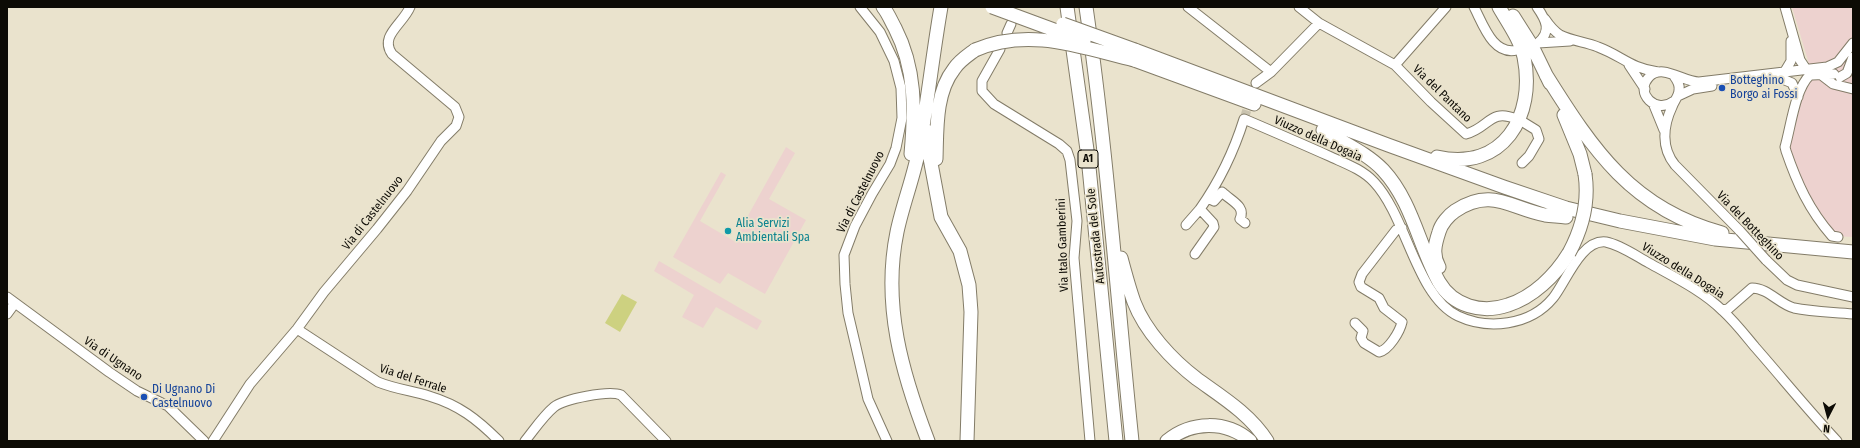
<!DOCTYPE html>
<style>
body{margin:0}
#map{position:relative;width:1860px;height:448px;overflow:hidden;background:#eae3cd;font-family:"Fira Sans Condensed",sans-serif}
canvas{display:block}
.frame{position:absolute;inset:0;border:8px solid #0d0b05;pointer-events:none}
.north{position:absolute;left:1808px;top:396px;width:40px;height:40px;-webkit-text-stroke:3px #eae3cd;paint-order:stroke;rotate:186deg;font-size:11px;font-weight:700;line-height:16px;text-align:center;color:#0d0b05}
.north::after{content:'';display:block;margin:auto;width:14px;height:18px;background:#0d0b05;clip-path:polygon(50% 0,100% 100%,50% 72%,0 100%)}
</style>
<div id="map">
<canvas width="1860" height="448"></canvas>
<div class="frame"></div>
<div class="north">N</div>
</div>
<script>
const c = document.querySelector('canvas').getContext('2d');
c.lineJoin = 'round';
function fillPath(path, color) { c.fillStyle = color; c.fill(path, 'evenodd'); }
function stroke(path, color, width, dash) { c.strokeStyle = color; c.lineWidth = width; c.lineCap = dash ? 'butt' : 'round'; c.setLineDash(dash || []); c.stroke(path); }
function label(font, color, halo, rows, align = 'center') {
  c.font = font + ' "Fira Sans Condensed",sans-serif'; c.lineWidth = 3.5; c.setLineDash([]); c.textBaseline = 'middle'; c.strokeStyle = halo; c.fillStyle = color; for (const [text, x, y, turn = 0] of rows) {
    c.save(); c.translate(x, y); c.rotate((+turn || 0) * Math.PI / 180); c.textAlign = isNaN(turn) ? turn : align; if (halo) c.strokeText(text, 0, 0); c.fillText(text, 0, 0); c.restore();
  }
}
const industrial = new Path2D(`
 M1792 7H1853V237L1832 236 1806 197 1788 148 1809 64Z
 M786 147 795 153 769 199 806 220 765 294 728 273 720 284 673 257 721 172 726 175 700 221 734 241Z
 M659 261 762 321 757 330 716 307 703 328 682 317 694 295 654 271Z`);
const green = new Path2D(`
 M622 294 637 302 620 332 605 323Z`);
const minorTunnel = new Path2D(`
 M1244 119 1251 97`);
const minor = new Path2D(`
 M860 7 880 32 894 61 901 88 902 118 896 148 890 164 872 194 855 226 844 255 845 284 848 313 856 347 868 399 887 441
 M1188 7 1271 72
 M1299 7 1319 23 1395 65 1431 102 1466 134C1489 128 1490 108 1516 119
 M1474 7C1483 24 1493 56 1517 50
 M1537 7C1546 20 1552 31 1538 43
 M1785 7 1800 60 1806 69
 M1545 19C1549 25 1554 31 1560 35 1572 41 1586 42 1598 47 1622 56 1630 68 1658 72
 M1007 33 1011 24
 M1538 43 1570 41
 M1000 49 982 81V91L994 104 1059 144 1067 151 1070 160 1077 221 1074 258 1090 441
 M1395 65 1446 7
 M1629 65 1645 89
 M1785 71 1791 61V41
 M1820 74 1833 84 1853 89
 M1810 75C1795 89 1791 126 1785 147L1786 151C1797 183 1809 210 1832 236L1838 237
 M1812 75 1834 74
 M1674 76C1677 80 1680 84 1679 90 1679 96 1674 101 1672 107 1663 126 1661 148 1675 165L1740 231
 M1840 77 1847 73 1853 57
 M1780 78 1792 83 1798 97
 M1256 83 1271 72 1319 23
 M1678 96 1693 89 1712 86
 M1674 101C1656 115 1634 93 1649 77 1662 63 1683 82 1699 82L1827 67 1838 62 1853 43
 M1653 103 1664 130
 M1522 163 1529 156 1539 139 1536 130 1523 122
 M1208 198 1214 201 1222 192C1231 201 1246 206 1240 219L1245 223
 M1186 225 1200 209
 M1195 254 1214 227 1213 223 1200 209C1219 182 1234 151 1244 119 1272 131 1300 143 1329 156 1344 163 1362 169 1374 182 1407 217 1416 296 1458 316 1488 330 1530 326 1553 298 1566 282 1581 239 1606 242 1621 245 1636 256 1649 263 1674 277 1703 291 1723 311 1735 322 1745 335 1755 347 1783 379 1809 411 1837 441
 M1766 260 1787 280 1797 285 1853 297
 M7 297 109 372 137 391 168 406 204 441
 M1722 310 1728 309 1752 288C1768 288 1779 304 1794 308 1813 312 1834 312 1853 314
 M7 314 15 303
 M1355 323 1363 331 1361 338 1364 343 1379 352C1389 350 1400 331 1402 322L1384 308 1379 298 1361 287 1359 282 1362 274 1396 230 1402 228
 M297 329 378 382C395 389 413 391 429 396 459 405 477 419 499 441
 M213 441 250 384 297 329 324 292 377 229 407 191 441 141 456 126 459 117 455 107 392 54C379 36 403 24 410 7
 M525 441C534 430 543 416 554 407 564 399 609 390 621 395L666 441`);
const highway = new Path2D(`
 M883 7C888 13 891 21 895 28 916 69 915 110 911 154
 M1067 7 1088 157 1116 441
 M1086 7C1107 151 1117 296 1132 441
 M1513 16 1532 46 1550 83
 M1135 50 1388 145 1504 187 1566 208 1620 221 1715 239 1853 252
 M1134 60 1254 104
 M1546 75C1593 150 1632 209 1722 233
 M1564 115 1580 154 1585 174
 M1323 130C1343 143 1367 153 1383 170 1412 201 1419 246 1439 282 1453 306 1482 314 1508 305 1533 297 1555 276 1569 253
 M927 131V142L941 217 960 251 969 285 971 312 967 441
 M1437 157C1503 172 1536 116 1524 57 1520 39 1508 23 1499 7
 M936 159C937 130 935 93 954 69 959 61 967 56 975 50
 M1121 258C1125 273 1129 288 1134 302 1145 331 1172 360 1197 379 1222 397 1250 414 1267 441
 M1439 267C1432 255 1435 244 1439 232 1441 224 1449 215 1455 211 1491 187 1510 208 1545 215 1552 216 1559 216 1566 217
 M928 441C902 373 882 305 897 232 903 203 915 174 920 144 928 99 933 53 941 7
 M1167 441C1191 421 1226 420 1250 441`);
const minorBridge = new Path2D(`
 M1740 231 1766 260`);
const highwayBridge = new Path2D(`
 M992 7 1084 41
 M1063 24 1135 50
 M975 50C1029 27 1080 47 1134 60
 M1569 253C1582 229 1589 201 1585 174`);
const markers = [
 [1722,88,4,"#1a4fb4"],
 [728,231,4,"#0f9aa8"],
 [144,397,4,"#1a4fb4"]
];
const shields = [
 [1088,159,20]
];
const shieldNames = [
 ["A1",1088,159]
];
const transitNames = [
 ["Botteghino",1730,81],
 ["Borgo ai Fossi",1730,95],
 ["Di Ugnano Di",152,390],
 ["Castelnuovo",152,404]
];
const streetNames = [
 ["Via del Pantano",1442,94,44],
 ["Viuzzo della Dogaia",1318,139,24],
 ["Via di Castelnuovo",861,192,-63],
 ["Via di Castelnuovo",373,213,-52],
 ["Via del Botteghino",1750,226,46],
 ["Autostrada del Sole",1096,236,-96],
 ["Via Italo Gamberini",1063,245,-92],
 ["Viuzzo della Dogaia",1683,271,32],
 ["Via di Ugnano",113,359,34],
 ["Via del Ferrale",413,379,18]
];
const cultureNames = [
 ["Alia Servizi",736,224],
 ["Ambientali Spa",736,238]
];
fillPath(industrial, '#edd2cf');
fillPath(green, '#cdd180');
stroke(minorTunnel, '#c9c3af', 9, [9, 4.5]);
stroke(minor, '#837c68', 11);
stroke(highway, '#837c68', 15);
stroke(minor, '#fff', 9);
stroke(highway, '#fff', 13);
stroke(minorBridge, '#837c68', 11, []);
stroke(highwayBridge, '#837c68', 15, []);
stroke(minorBridge, '#fff', 9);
stroke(highwayBridge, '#fff', 13);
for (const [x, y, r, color] of markers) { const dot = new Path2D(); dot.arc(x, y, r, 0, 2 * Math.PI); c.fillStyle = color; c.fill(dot); stroke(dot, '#eae3cd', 1.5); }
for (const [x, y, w] of shields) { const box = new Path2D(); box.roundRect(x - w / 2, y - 9, w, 18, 3); c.fillStyle = '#eae3cd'; c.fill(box); stroke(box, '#0d0b05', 1); }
label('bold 11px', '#0d0b05', null, shieldNames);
label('12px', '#164399', '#eae3cd', transitNames, 'left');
label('12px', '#0d0b05', '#eae3cd', streetNames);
label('12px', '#0d838f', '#eae3cd', cultureNames, 'left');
</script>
